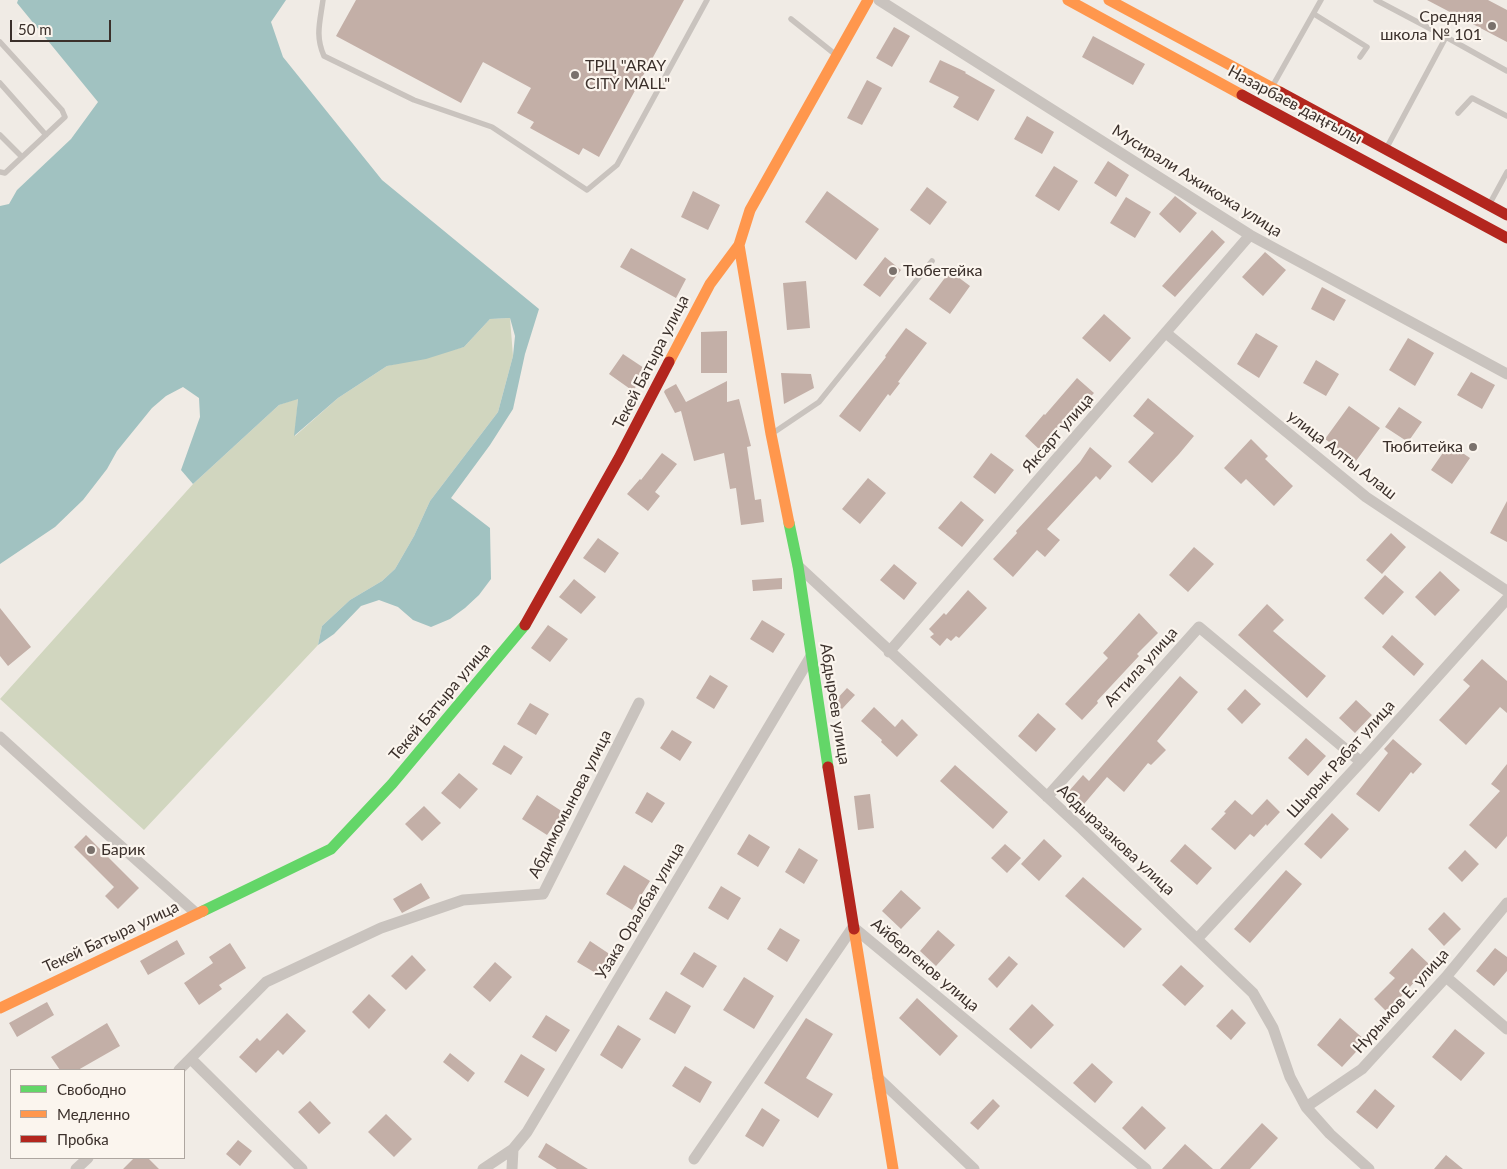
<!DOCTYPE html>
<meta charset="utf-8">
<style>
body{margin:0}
#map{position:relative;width:1507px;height:1169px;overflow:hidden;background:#f0ebe5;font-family:Lato,sans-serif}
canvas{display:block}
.legend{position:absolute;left:10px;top:1069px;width:175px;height:90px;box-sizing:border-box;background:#fbf5ee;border:1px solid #aea6a0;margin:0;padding:6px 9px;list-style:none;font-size:15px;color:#3b302b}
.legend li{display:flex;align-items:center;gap:10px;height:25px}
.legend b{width:25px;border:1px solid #aea6a0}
.scale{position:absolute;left:10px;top:20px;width:101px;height:22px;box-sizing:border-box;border:2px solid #3b302b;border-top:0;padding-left:6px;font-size:15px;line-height:18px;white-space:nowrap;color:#3b302b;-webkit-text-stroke:4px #fbf5ee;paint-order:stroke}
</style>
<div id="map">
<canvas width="1507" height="1169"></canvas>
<ul class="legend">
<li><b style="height:6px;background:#63d668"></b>Свободно</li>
<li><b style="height:6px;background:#ff974d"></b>Медленно</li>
<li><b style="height:6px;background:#b3261e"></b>Пробка</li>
</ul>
<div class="scale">50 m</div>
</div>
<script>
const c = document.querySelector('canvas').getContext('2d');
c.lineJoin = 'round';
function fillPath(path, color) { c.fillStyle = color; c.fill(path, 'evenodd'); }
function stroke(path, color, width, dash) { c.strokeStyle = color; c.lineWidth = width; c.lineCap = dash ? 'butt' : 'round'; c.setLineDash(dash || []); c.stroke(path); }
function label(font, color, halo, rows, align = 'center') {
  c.font = font + ' Lato,sans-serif'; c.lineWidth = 4.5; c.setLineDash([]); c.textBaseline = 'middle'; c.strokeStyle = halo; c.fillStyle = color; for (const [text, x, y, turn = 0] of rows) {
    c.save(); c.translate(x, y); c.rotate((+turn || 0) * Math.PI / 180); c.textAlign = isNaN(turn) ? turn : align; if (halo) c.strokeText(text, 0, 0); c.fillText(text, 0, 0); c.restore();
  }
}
const green = new Path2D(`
 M510 318 513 356 498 412 430 501 414 536 395 569 382 581 350 600 322 626 318 645 144 830 0 699 193 484 279 405 298 398 295 436 338 398 387 366 464 347 490 319Z`);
const water = new Path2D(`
 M18 0H286L271 22 283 57 382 180 539 309 525 354 513 409 490 445 451 498 490 528 491 579 479 595 465 608 450 619 431 627 413 620 398 607 379 600 361 606 334 634 318 645 322 626 350 600 382 581 395 569 414 536 430 501 498 412 513 356 515 336 510 318 490 319 464 347 426 359 387 366 338 398 294 436 298 399 279 405 193 484 181 470 200 417 199 398 183 387 166 396 152 408 117 451 107 469 83 500 55 527 0 564V206L9 204 17 190 71 139 98 102 17 3Z`);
const building = new Path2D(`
 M356 0H684L599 157 583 148 579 155 530 128 534 122 517 113 531 88 483 62 461 103 336 36Z
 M1427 0H1488L1507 10V42Z
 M894 27 910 36 892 67 876 58Z
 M1093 36 1145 64 1133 85 1082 57Z
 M940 60 966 72 965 73 995 90 978 121 953 107 959 97 929 82Z
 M867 80 882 88 862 125 847 118Z
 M1027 116 1054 132 1042 154 1014 139Z
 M1108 161 1129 175 1116 197 1094 183Z
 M1054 166 1078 181 1059 211 1035 196Z
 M927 187 947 202 930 225 910 210Z
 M693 191 720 205 708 230 681 217Z
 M827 191 879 229 856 260 805 222Z
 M1175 196 1197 213 1180 233 1159 214Z
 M1126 197 1151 212 1135 238 1110 223Z
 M1212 230 1225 242 1175 297 1162 286Z
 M631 248 686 279 676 298 620 267Z
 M1265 252 1286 270 1263 296 1242 277Z
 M885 257 901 270 880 297 863 285Z
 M950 271 970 286 950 314 929 299Z
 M806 281 810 328 787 330 783 283Z
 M1322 287 1346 300 1334 321 1311 309Z
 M1104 314 1131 338 1110 362 1082 338Z
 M906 328 927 343 898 382 900 383 890 396 888 394 860 432 839 416 886 357 885 356Z
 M727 331V373H701V332Z
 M1256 333 1278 346 1259 378 1237 364Z
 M1408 338 1434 353 1415 386 1389 370Z
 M623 354 647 370 633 391 609 374Z
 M1316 360 1339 374 1326 396 1303 383Z
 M1471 372 1495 385 1482 409 1457 395Z
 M781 373 811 374 814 388 784 404Z
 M1077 378 1094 393 1040 450 1025 436 1044 414 1045 415Z
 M727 381V402L739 399 751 446 747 447 755 500 761 499 764 522 741 525 736 488 730 489 724 453 694 461 681 411 675 413 664 392 665 390 676 384 686 402Z
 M1148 398 1194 436 1179 454 1152 483 1128 462 1154 433 1133 416Z
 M1349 406 1380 428 1356 461 1325 439Z
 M1399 407 1422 422 1408 442 1385 427Z
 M1251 439 1268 456 1265 459 1293 486 1274 506 1246 479 1241 484 1224 468Z
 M1449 444 1470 458 1452 484 1431 470Z
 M1090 447 1112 466 1100 480 1096 476 1047 529 1060 540 1045 557 1037 550 1013 577 993 559 1017 533 1016 531 1080 462Z
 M662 453 677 464 655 492 660 496 648 511 627 494 640 479 641 480Z
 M991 453 1014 470 995 494 973 477Z
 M868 478 886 493 860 524 842 509Z
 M961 501 984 520 962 547 938 528Z
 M1507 501V542L1490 533Z
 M1391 533 1406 547 1382 574 1366 560Z
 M598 538 619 553 605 573 583 558Z
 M1194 547 1214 564 1188 592 1169 575Z
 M894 564 917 583 904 600 880 580Z
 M1440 571 1460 590 1435 616 1415 597Z
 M1385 575 1404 592 1383 615 1364 598Z
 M782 578V589L753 591 752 580Z
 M574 579 596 597 581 614 559 597Z
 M968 590 987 608 959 638 956 636 951 641 947 638 940 646 930 637 934 634 929 629 944 613 946 615Z
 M1267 604 1284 620 1273 631 1326 676 1307 698 1238 635Z
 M0 608 31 647 8 666 0 656Z
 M1139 613 1158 633 1137 654 1139 656 1097 701 1098 703 1082 720 1065 704 1108 658 1103 653Z
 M762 620 785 634 773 653 750 639Z
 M548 625 568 639 550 662 531 648Z
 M1392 635 1424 664 1414 676 1382 647Z
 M1482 659 1507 681V713L1500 707 1466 745 1439 720 1470 686 1463 680Z
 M710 675 728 686 714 709 696 698Z
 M1180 676 1198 692 1157 741 1166 750 1151 765 1148 763 1124 792 1107 777 1084 804 1069 791 1083 775 1089 781Z
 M847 688 855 695 842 709 834 702Z
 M1245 689 1261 704 1242 724 1227 709Z
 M1356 700 1372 715 1355 733 1339 718Z
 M530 703 549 714 536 735 517 724Z
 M874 707 895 727 902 719 918 735 897 757 881 742 882 740 861 721Z
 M1038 713 1056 729 1036 752 1018 736Z
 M672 730 692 742 680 761 660 748Z
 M1306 738 1326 756 1308 776 1288 758Z
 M1393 739 1422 764 1413 774 1411 772 1379 812 1356 794 1388 753 1384 749Z
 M504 745 523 757 511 775 492 764Z
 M1507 764V836L1496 849 1469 825 1500 791 1491 784Z
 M955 765 1008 812 993 829 940 781Z
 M459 773 478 789 460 809 441 793Z
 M647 792 665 803 652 823 635 813Z
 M870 794 874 828 858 830 854 796Z
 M537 795 563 812 547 835 522 819Z
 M1267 799 1280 812 1267 826 1266 824 1254 837 1250 834 1235 850 1211 829 1226 813 1224 812 1235 800 1252 815Z
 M424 806 441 823 422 841 405 824Z
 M1332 813 1349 829 1321 859 1304 844Z
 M749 834 770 847 758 867 737 854Z
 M86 835 139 888 118 909 105 896 114 887 74 847Z
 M1044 839 1062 856 1039 881 1021 864Z
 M1005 844 1021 858 1007 873 991 858Z
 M1185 844 1212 868 1197 885 1170 861Z
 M799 848 818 860 804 884 785 872Z
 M1465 850 1479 864 1462 882 1448 868Z
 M624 865 650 881 632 910 606 894Z
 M1286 870 1302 884 1250 943 1234 929Z
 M1083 877 1142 929 1124 948 1065 896Z
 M421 883 430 898 402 913 393 899Z
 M721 886 741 898 728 920 708 908Z
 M901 890 921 908 901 929 882 911Z
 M1444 912 1461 929 1444 946 1428 929Z
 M780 928 800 940 787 962 767 949Z
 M938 930 955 945 936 966 920 951Z
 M177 940 185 954 148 975 140 961Z
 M590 941 611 955 599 975 577 962Z
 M230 943 246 968 219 985 222 989 199 1005 184 983 213 963 209 957Z
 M1412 948 1430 965 1387 1012 1374 999 1395 978 1389 973Z
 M1495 948 1507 957V971L1494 986 1476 971Z
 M694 952 717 966 703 988 680 974Z
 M412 955 426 970 406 990 391 976Z
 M1009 956 1018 964 997 988 988 979Z
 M495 962 512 977 490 1002 473 987Z
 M1181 965 1204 986 1185 1006 1162 985Z
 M744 977 774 996 754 1029 723 1010Z
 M666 991 691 1006 675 1034 649 1019Z
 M369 994 386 1010 369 1029 352 1012Z
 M917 998 958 1036 940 1056 899 1018Z
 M47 1002 54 1015 17 1037 9 1023Z
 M1032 1004 1054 1025 1031 1049 1009 1029Z
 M1232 1009 1246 1023 1231 1040 1216 1026Z
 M287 1013 306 1031 283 1055 278 1050 256 1073 239 1057 257 1038 260 1041Z
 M546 1015 570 1030 556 1052 532 1037Z
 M806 1018 833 1034 806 1078 833 1094 818 1118 764 1083Z
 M1340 1018 1366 1041 1342 1067 1317 1045Z
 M107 1023 120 1046 78 1070H60L51 1057Z
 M618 1025 641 1039 622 1069 600 1055Z
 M1455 1029 1485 1053 1461 1081 1432 1057Z
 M450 1053 475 1073 468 1082 443 1062Z
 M521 1054 545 1069 528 1097 504 1082Z
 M1092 1063 1113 1082 1095 1103 1073 1083Z
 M685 1066 712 1082 700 1103 672 1086Z
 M1375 1089 1395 1106 1377 1129 1356 1112Z
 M993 1099 1000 1106 978 1130 970 1123Z
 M310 1101 331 1123 319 1134 298 1112Z
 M1142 1106 1166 1128 1145 1150 1122 1128Z
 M762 1108 780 1120 763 1147 745 1136Z
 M386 1114 412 1139 394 1157 368 1132Z
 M1262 1123 1278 1138 1250 1169H1220Z
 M238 1140 252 1151 240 1166 226 1154Z
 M546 1143 588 1169H557L538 1157Z
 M1185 1144 1213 1169H1162Z
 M1446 1155 1463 1169H1434Z
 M134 1158H148L159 1169H123Z`);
const lane = new Path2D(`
 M323 0C320 22 315 36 324 56L414 100 492 127 587 190 617 165 707 0
 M1376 0 1446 37 1386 149
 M1314 14 1367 47 1360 57
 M791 19 836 55
 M1446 37 1507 71
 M0 42 62 110 65 117 5 173 0 172
 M0 83 46 135
 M1272 87 1321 0
 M1458 113 1472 98 1507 116
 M0 135 22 157
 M1489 205 1507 172
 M773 433 819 402 932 261`);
const street = new Path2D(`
 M879 0 1250 235 1507 374
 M1166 333 1366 497 1507 591
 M798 566 1081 828 1253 993 1273 1028 1290 1077 1306 1107 1330 1134 1369 1169
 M889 652 1250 235
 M0 737 77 807 197 914
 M1047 797 1199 627 1361 762
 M1197 939 1361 762 1507 599
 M1446 977 1507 1029
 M191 1059 302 1169
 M179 1070 266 982 381 928 463 900 543 894 639 703
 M878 1078 974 1169
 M1306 1107 1362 1069 1446 977 1507 903
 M694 1159 853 927 1146 1169
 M76 1169 88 1158
 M483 1169 513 1149 527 1132 811 656
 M512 1169 513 1149`);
const fast = new Path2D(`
 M789 523 798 566 828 767
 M203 911 331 849 392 784 525 625`);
const slow = new Path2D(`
 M1068 0 1242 95
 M1109 0 1280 92
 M739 245 771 434 789 523
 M669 362 710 284 739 245 750 210 868 0
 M854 929 893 1169
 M0 1008 203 911`);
const jam = new Path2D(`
 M1280 92 1507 215
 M1242 95 1507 238
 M525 625 619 458 669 362
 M828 767 854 929`);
const markers = [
 [1492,26,5,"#7a716c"],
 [575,75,5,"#7a716c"],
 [893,271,5,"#7a716c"],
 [1473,447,5,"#7a716c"],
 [91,850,5,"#7a716c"]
];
const poiNames = [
 ["Средняя",1482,17,"right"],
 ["школа № 101",1482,35,"right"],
 ["ТРЦ \"ARAY",585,66],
 ["CITY MALL\"",585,84],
 ["Тюбетейка",903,271],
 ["Тюбитейка",1463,447,"right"],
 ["Барик",101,850]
];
const streetNames = [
 ["Назарбаев даңғылы",1295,105,28],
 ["Мусирали Ажикожа улица",1197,181,32],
 ["Текей Батыра улица",651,362,-63],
 ["Яксарт улица",1058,433,-49],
 ["улица Алты Алаш",1342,455,38],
 ["Аттила улица",1141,667,-48],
 ["Текей Батыра улица",440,702,-50],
 ["Абдыреев улица",835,704,81],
 ["Шырык Рабат улица",1341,759,-48],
 ["Абдимомынова улица",570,804,-63],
 ["Абдыразакова улица",1116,840,43],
 ["Узака Оралбая улица",640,911,-59],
 ["Текей Батыра улица",111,937,-25],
 ["Айбергенов улица",925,965,40],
 ["Нурымов Е. улица",1401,1001,-48]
];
fillPath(green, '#d1d6bf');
fillPath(water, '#a1c2c1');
fillPath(building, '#c3afa7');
stroke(lane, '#c9c3be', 5.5);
stroke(street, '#c9c3be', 11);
stroke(fast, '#63d668', 11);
stroke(slow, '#ff974d', 11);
stroke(jam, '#b3261e', 11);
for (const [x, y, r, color] of markers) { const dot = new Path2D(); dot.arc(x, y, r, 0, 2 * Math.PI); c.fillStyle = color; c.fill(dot); stroke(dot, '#fbf5ee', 2); }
label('16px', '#3b302b', '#fbf5ee', poiNames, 'left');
label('16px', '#3b302b', '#fbf5ee', streetNames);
</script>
